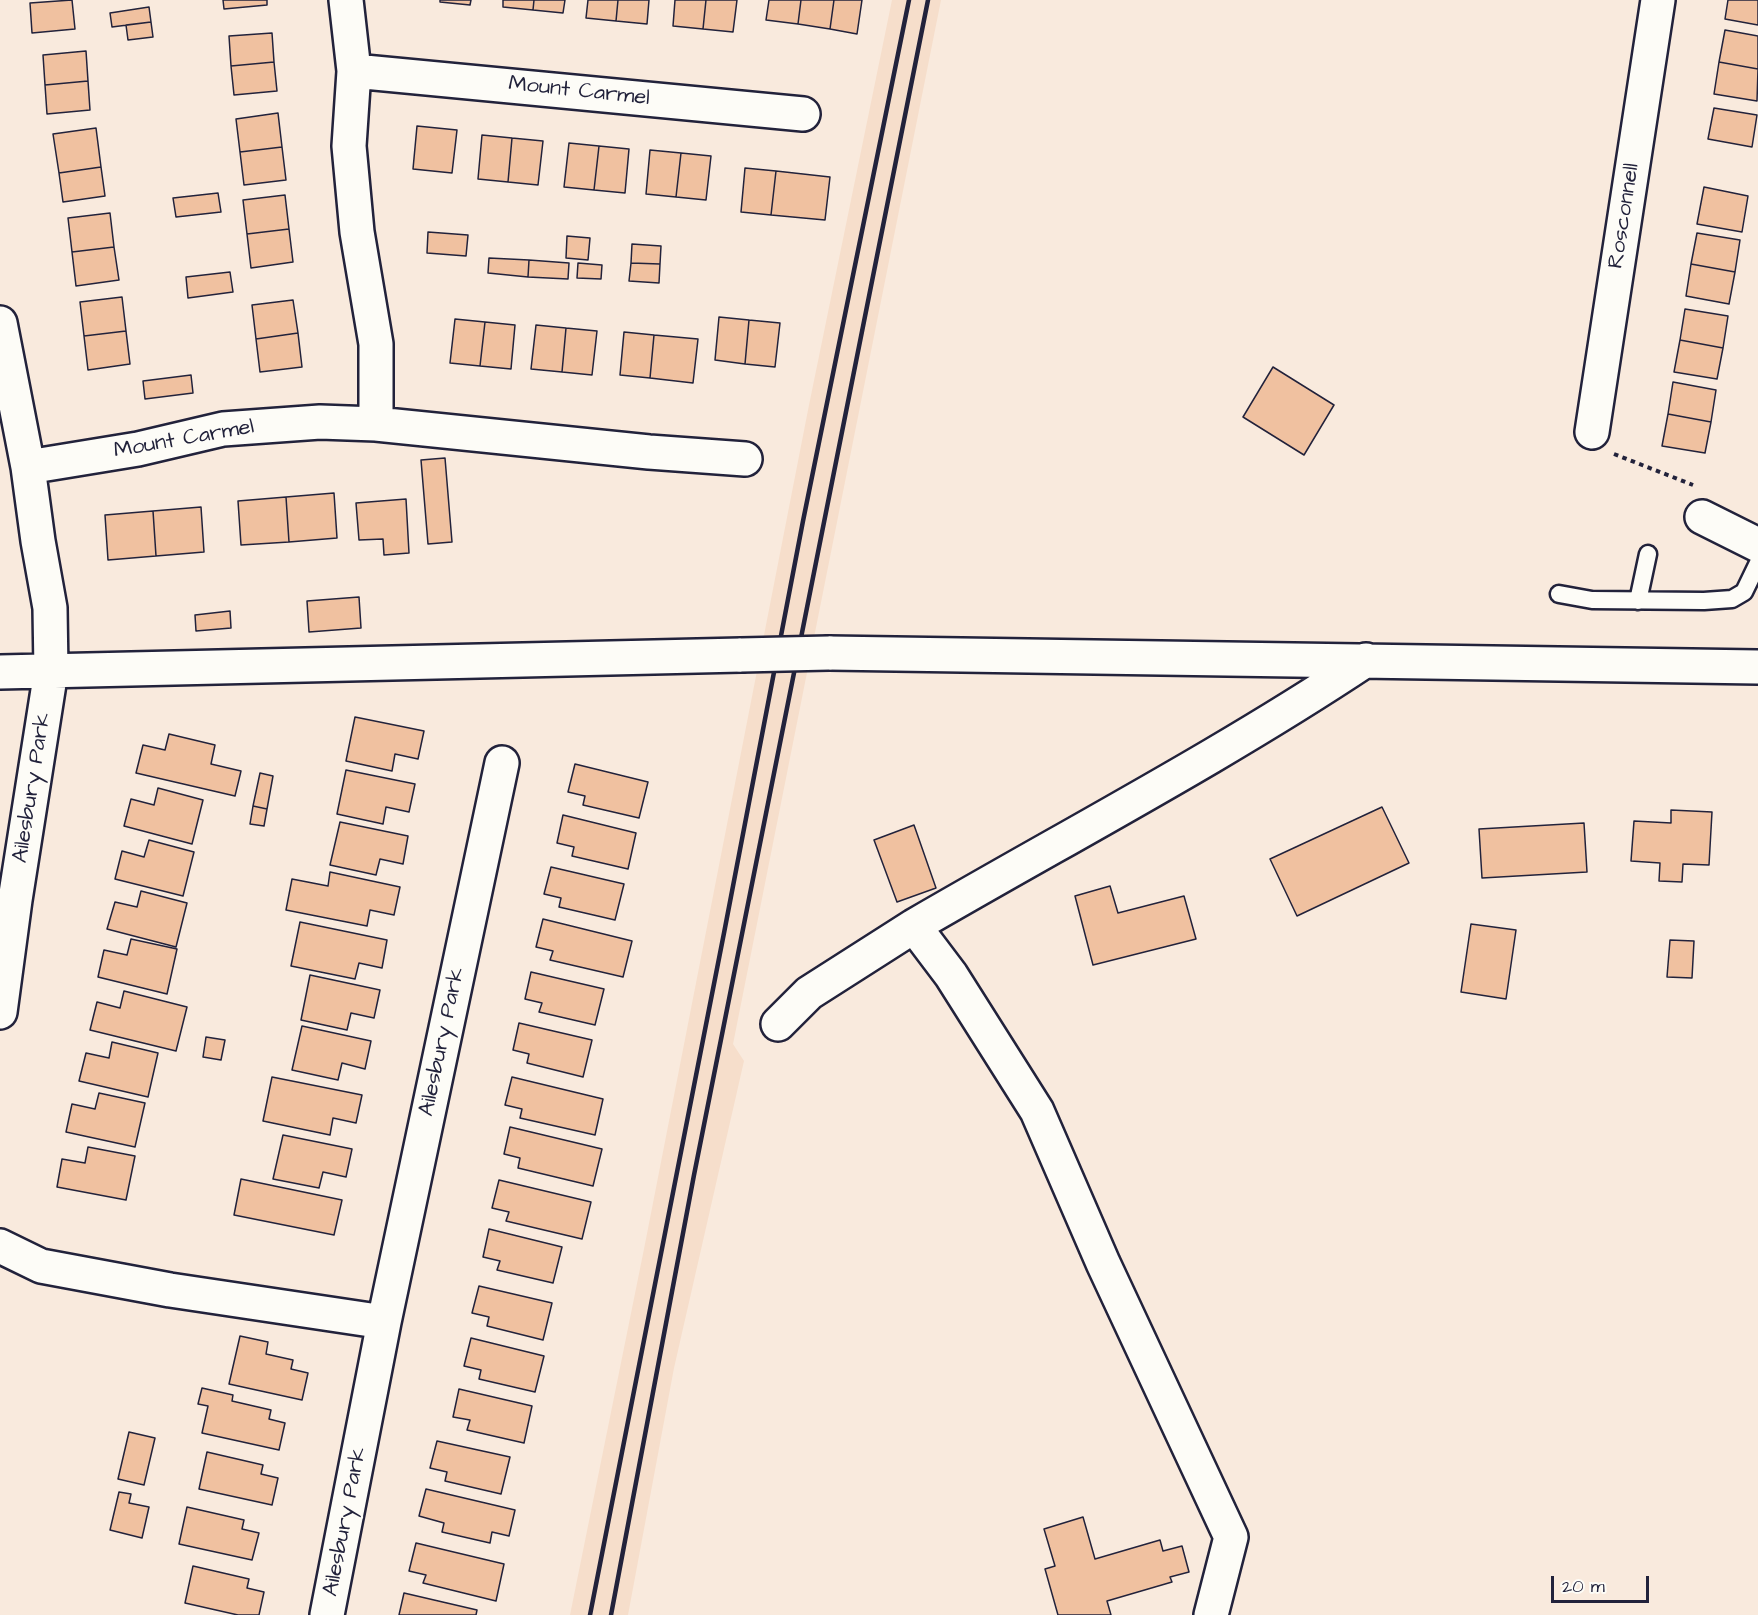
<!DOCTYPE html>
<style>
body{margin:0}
#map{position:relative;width:1758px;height:1615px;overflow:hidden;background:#f9eadd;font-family:"Architects Daughter",sans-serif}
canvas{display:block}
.scale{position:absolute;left:1551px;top:1576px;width:98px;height:27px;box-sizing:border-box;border:3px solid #22223b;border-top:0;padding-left:8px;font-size:18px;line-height:21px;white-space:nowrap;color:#22223b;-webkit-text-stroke:4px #fdfcf7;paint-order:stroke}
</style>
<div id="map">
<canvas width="1758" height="1615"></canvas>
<div class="scale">20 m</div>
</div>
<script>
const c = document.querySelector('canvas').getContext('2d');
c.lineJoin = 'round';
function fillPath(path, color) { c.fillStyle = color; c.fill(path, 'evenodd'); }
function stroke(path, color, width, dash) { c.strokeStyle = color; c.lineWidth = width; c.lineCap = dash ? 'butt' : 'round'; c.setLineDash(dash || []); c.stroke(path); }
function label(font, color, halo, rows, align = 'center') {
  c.font = font + ' "Architects Daughter",sans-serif'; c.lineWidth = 4.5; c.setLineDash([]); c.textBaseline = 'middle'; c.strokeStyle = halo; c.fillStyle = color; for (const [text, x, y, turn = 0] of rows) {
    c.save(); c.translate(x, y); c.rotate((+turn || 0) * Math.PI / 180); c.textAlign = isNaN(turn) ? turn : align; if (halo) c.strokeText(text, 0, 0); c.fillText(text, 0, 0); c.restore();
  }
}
const built = new Path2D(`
 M892 0H941L733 1044 744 1061 674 1368 628 1615H570L644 1249 809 405Z`);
const building = new Path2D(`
 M72 0 75 29 32 33 30 3Z
 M223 0H267V5L224 9Z
 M440 0H471L470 5 440 2Z
 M503 0H534L533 10 503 7Z
 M534 0H565L563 13 533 10Z
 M588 0H618L616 21 586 18Z
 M618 0H649L647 24 616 21Z
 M675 0H706L703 29 673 26Z
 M706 0H737L733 32 703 29Z
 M769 0H801L798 24 766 20Z
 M801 0H834L830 29 798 24Z
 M834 0H862L857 34 830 29Z
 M1728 0H1758V25L1725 19Z
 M149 7 151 22 112 27 110 13Z
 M151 22 153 37 128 40 126 25Z
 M1725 30 1758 36V69L1719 62Z
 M272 33 274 62 231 66 229 36Z
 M86 51 88 81 45 85 43 55Z
 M274 62 277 91 234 95 231 66Z
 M1719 62 1758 69 1757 101 1714 94Z
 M88 81 90 110 47 114 45 85Z
 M1714 108 1757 115 1752 147 1708 139Z
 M278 113 282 147 240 152 236 119Z
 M417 126 457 130 452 173 413 169Z
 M96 128 101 167 59 173 53 134Z
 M482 135 512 138 508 182 478 179Z
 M512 138 543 141 538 185 508 182Z
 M569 143 599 146 594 190 564 187Z
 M599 146 629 149 625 193 594 190Z
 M282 147 286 180 244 185 240 152Z
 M650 150 681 153 676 197 646 194Z
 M681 153 711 156 706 200 676 197Z
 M101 167 105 196 63 202 59 173Z
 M745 168 776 171 771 215 741 212Z
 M776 171 830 177 825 220 771 215Z
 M1704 187 1748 196 1742 232 1697 224Z
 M218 193 221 212 176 217 173 198Z
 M285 195 289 229 247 234 243 200Z
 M110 213 114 247 72 252 68 218Z
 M289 229 293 262 251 268 247 234Z
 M428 232 468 235 466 256 427 253Z
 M1697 233 1740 240 1735 272 1691 264Z
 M567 236 590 238 588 260 566 258Z
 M632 244 661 246 660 264 631 263Z
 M114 247 119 280 76 286 72 252Z
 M489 258 529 260 528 277 488 273Z
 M529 260 569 263 568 279 528 277Z
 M578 263 602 265 601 279 577 278Z
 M631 263 660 264 659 283 629 281Z
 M1691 264 1735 272 1729 304 1686 296Z
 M230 272 233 292 188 298 186 277Z
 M122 297 126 331 84 336 80 302Z
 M293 300 298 333 256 339 252 305Z
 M1685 309 1728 316 1723 348 1680 340Z
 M719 317 749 320 745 364 715 360Z
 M455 319 485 322 480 366 450 363Z
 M749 320 780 323 775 367 745 364Z
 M485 322 515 325 511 369 480 366Z
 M536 325 566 328 562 372 531 369Z
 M566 328 597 331 592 375 562 372Z
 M126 331 130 364 88 370 84 336Z
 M624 332 654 335 650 378 620 375Z
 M298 333 302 367 260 372 256 339Z
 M654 335 698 339 693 383 650 378Z
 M1680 340 1723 348 1717 379 1674 372Z
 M1273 367 1334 405 1304 455 1243 417Z
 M191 375 193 393 145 399 143 381Z
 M1673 382 1716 390 1711 422 1668 414Z
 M1668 414 1711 422 1705 453 1662 446Z
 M445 458 452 542 428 544 421 460Z
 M334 493 337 538 289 542 286 497Z
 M286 497 289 542 241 545 238 501Z
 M406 499 409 553 384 555 383 539 359 540 356 503Z
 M201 507 204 552 156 556 153 511Z
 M153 511 156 556 108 560 105 515Z
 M359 597 361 628 309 632 307 601Z
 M230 611 231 628 196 631 195 615Z
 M355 717 424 731 418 759 395 754 392 771 346 761Z
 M169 734 215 745 211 764 241 771 235 796 136 773 143 745 165 750Z
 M575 764 648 782 639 818 583 805 585 796 568 792Z
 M346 770 415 784 409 812 386 807 383 824 337 814Z
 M260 773 273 776 267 809 253 806Z
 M158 788 203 800 192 844 124 826 131 799 154 805Z
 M253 806 267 809 264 826 250 824Z
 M1382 807 1409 863 1297 916 1270 859Z
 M1671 810 1712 812 1709 865 1683 864 1682 882 1659 881 1660 863 1631 861 1634 821 1671 823Z
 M563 815 636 833 628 869 572 856 574 847 557 843Z
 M340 822 408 836 403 864 380 859 376 875 330 865Z
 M1584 823 1587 872 1482 878 1479 829Z
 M914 825 936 888 897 902 874 840Z
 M149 840 194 852 183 896 115 879 122 851 144 857Z
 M551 867 624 884 615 920 559 907 561 898 544 894Z
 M330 872 400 887 394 915 370 910 367 926 286 910 292 879 328 886Z
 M1110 886 1118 913 1184 896 1196 939 1093 965 1075 896Z
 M141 891 187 903 176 947 107 929 115 902 137 907Z
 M543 919 632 941 623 977 550 960 553 951 536 947Z
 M300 922 387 940 382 968 359 963 355 979 291 966Z
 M1471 924 1516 930 1506 999 1461 992Z
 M131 939 177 949 167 994 98 977 104 950 127 955Z
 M1670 940 1694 941 1692 978 1667 977Z
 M531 972 604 989 595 1025 539 1012 542 1003 525 999Z
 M310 975 380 990 374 1018 351 1013 347 1030 301 1020Z
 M124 991 187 1007 176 1051 90 1030 97 1002 120 1008Z
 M519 1023 592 1040 583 1077 527 1063 529 1054 513 1050Z
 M302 1026 371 1041 365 1069 342 1063 338 1080 292 1070Z
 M206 1037 225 1040 221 1060 203 1057Z
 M112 1042 158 1053 148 1097 79 1081 86 1053 109 1058Z
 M272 1077 362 1095 356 1123 333 1118 330 1135 263 1121Z
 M512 1077 603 1099 595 1135 520 1118 522 1109 505 1105Z
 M99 1093 145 1103 135 1147 66 1132 72 1104 95 1109Z
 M510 1127 602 1149 593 1186 518 1168 520 1158 504 1154Z
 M283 1135 352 1149 346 1177 323 1172 319 1188 273 1179Z
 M88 1147 135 1156 126 1200 57 1187 62 1159 85 1163Z
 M241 1179 342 1200 334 1235 234 1215Z
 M499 1180 591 1202 582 1239 506 1221 509 1212 492 1208Z
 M489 1229 562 1247 553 1283 497 1270 500 1261 483 1257Z
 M479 1286 552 1303 543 1340 487 1326 489 1317 472 1313Z
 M240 1336 268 1342 266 1354 293 1360 291 1369 308 1373 302 1400 229 1384Z
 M471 1338 544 1356 535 1392 479 1379 481 1370 464 1366Z
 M202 1388 233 1395 232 1401 271 1410 269 1419 285 1423 279 1450 202 1433 208 1406 198 1404Z
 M459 1389 532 1406 524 1443 467 1430 470 1420 453 1417Z
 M129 1432 155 1438 144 1485 118 1479Z
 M437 1441 510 1457 501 1494 445 1481 447 1472 430 1468Z
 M207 1452 263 1465 261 1474 278 1478 272 1505 199 1489Z
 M426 1489 515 1510 509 1536 492 1532 490 1543 442 1532 444 1523 419 1516Z
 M119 1492 131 1494 129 1503 149 1507 142 1538 110 1530Z
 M187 1507 244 1520 242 1529 259 1533 252 1560 179 1544Z
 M1083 1517 1095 1559 1160 1540 1163 1551 1182 1546 1189 1572 1170 1577 1172 1582 1107 1601 1111 1615H1058L1045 1569 1055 1566 1044 1529Z
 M416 1543 504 1564 496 1601 423 1583 426 1575 409 1571Z
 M193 1566 249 1579 247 1588 264 1592 259 1615H238L185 1603Z
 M404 1593 477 1610 476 1615H399Z`);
const path = new Path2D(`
 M1614 454 1693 485`);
const service = new Path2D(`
 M1559 594 1592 600 1704 601 1732 599 1744 592 1758 563
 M1638 601 1648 554`);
const minor = new Path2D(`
 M346 0 354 71 349 146 357 232 376 344V424
 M354 71 803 114
 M0 323 28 467 38 541 50 608 51 671 15 900 0 1012
 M1592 432 1658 0
 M28 467 138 449 223 429 320 422 376 424 649 452 745 459
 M1702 517 1758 545
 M829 653 1758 667
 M0 672 741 655
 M914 926C1065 838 1220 757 1366 660
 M778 1024 809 993 914 926 951 975 1037 1111 1103 1263 1231 1537 1211 1615
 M0 1246 41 1266 170 1290 384 1322
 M327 1615 384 1322 502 763`);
const rail = new Path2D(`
 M590 1615 724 933 803 521 909 0
 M611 1615 694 1175 928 0`);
const minorBridge = new Path2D(`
 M741 655 829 653`);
const streetNames = [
 ["Mount Carmel",579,92,6],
 ["Rosconnell",1625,216,-81],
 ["Mount Carmel",184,440,-10],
 ["Ailesbury Park",33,788,-81],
 ["Ailesbury Park",443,1042,-78],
 ["Ailesbury Park",346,1522,-79]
];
fillPath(built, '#f6decb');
fillPath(building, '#f0c1a0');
stroke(building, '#22223b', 1.5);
stroke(service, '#22223b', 21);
stroke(minor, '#22223b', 38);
stroke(path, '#22223b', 4, [4.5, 4.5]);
stroke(service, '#fdfcf7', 16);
stroke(minor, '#fdfcf7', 33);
stroke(rail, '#22223b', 4.5);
stroke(minorBridge, '#22223b', 38, []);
stroke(minorBridge, '#fdfcf7', 33);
label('22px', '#22223b', '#fdfcf7', streetNames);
</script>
